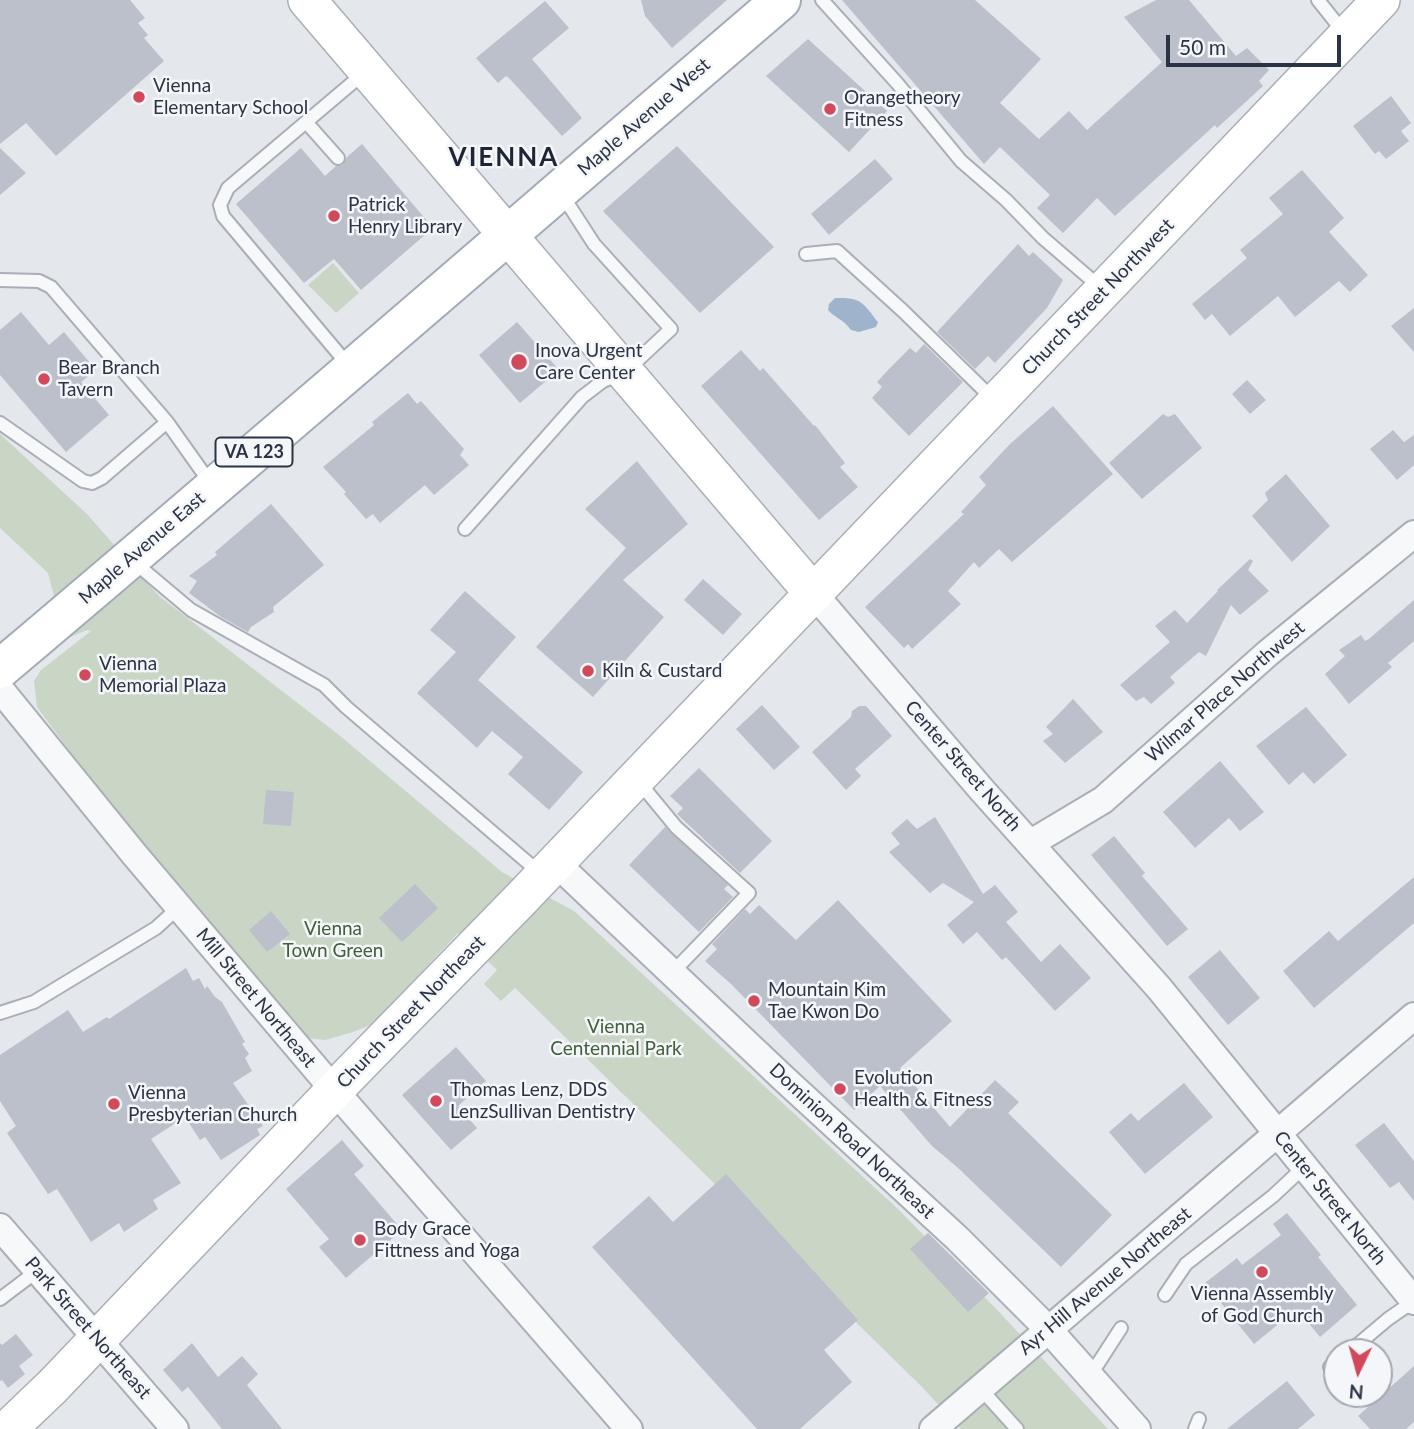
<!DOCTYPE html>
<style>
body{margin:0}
#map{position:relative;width:1414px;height:1429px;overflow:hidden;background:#e4e7ec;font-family:Lato,sans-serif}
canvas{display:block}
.north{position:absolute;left:1323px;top:1338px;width:70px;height:70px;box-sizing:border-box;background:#f4f6f9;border:2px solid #a4a8b1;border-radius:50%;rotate:185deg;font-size:19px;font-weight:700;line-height:28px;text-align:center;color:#2b3445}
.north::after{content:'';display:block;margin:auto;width:24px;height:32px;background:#d1495b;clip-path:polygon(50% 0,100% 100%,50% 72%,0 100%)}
.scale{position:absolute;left:1166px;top:35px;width:175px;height:32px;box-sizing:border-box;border:4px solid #2b3445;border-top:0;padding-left:9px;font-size:21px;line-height:24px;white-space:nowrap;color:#2b3445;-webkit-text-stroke:5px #f4f6f9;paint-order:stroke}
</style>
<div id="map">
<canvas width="1414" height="1429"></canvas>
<div class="north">N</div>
<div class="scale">50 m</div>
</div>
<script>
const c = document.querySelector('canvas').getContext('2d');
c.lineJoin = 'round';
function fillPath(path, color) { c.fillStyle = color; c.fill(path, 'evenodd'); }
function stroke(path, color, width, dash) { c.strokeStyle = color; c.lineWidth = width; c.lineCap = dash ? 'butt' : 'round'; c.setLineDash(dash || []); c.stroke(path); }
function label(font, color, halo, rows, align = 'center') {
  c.font = font + ' Lato,sans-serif'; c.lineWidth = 5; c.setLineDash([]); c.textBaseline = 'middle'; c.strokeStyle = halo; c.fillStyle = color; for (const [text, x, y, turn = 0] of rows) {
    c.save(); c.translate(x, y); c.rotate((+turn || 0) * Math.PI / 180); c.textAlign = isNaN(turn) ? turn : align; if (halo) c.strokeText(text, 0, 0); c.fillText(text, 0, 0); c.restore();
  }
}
const green = new Path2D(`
 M333 263 359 293 336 313 308 285Z
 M0 434 87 514 159 596 339 735 502 872 574 911 898 1209 1001 1314 1108 1429H961L922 1387 515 988 501 1001 484 984 497 970 458 933 373 1024 353 1032 325 1040 305 1038 150 860 37 707 34 681 41 670 91 631 87 630 65 639 48 573 0 528Z`);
const water = new Path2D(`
 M835 298C862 297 863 303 878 322L876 327 859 332 851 330C842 318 836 319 828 310L829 304Z`);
const building = new Path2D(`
 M0 0H130L145 18 138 23 148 35 144 38 164 61 56 156 26 123 0 144Z
 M641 0H727L672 48 645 16Z
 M842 0H975L1041 59 1000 103 1039 139 1069 111 1087 130 1162 62 1124 17 1156 0H1189L1236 56 1247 48 1269 70 1259 81 1263 86 1238 109 1217 128 1215 125 1115 216 1097 198 1063 233 1037 208 1050 195 1000 147 984 164Z
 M545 1 569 28 532 59 582 118 562 136 509 78 506 76 498 83 476 58Z
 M808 39 887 111 849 152 766 76Z
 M1391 96 1411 123 1401 131 1409 141 1386 159 1379 151 1375 154 1353 126Z
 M362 144 433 228 361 290 334 259 304 283 236 204 301 148 325 176 336 166 343 165 347 157Z
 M677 146 774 247 700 313 603 211Z
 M0 148 26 173 0 195Z
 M875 159 893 179 829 235 811 214Z
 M1302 170 1344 218 1329 232 1368 275 1350 292 1339 281 1295 317 1278 296 1230 336 1212 314 1205 320 1192 304 1247 258 1240 250 1283 214 1269 198Z
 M1018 244 1029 256 1033 252 1063 280 1047 308 995 363 988 356 975 369 937 332Z
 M1414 308V352L1391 326Z
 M21 312 49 345 64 332 96 370 81 382 109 415 66 452 0 375V330Z
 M517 322 559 370 520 403 479 355Z
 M924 344 963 382 909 436 872 398 882 387 877 382 889 369 910 348 916 353Z
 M741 350 760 371 763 368 814 426 815 425 845 463 840 467 858 487 819 520 701 386Z
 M1247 380 1266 400 1250 414 1232 394Z
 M408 393 417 404 421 401 464 449 460 455 469 465 434 495 425 485 380 523 373 514 366 519 344 494 346 492 323 467 374 425 372 422Z
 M1053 406 1113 474 1012 562 999 549 979 568 974 562 948 591 961 604 912 649 908 644 904 648 865 607 964 514 961 512 986 485 979 477 1010 444Z
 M1163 414 1168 417 1175 414 1202 448 1142 499 1109 463Z
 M1393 430 1404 442 1414 435V465L1397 480 1370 449Z
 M637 461 688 524 623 580 664 617 593 697 536 647 626 548 585 509Z
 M1286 474 1330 526 1292 562 1252 516 1268 500 1265 493Z
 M271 504 324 565 273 607 274 612 251 627 248 632 221 617 189 593 197 581 189 576 217 555 215 552Z
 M1250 559 1253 561 1248 570 1269 591 1240 615 1231 605 1206 656 1199 652 1170 677 1175 683 1151 704 1144 697 1136 701 1120 685 1170 642 1155 626 1175 610 1187 623 1218 591 1217 590Z
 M703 579 742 614 723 635 684 600Z
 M465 591 516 637 478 680 583 772 549 810 508 774 523 757 492 731 477 748 417 693 456 652 430 630Z
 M1414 600V641L1388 663 1392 667 1349 704 1325 674 1345 656 1339 650 1361 635 1365 641 1369 639Z
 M1073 699 1103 732 1065 763 1043 741 1053 734 1046 727Z
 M762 705 800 747 774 770 736 729Z
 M859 706H866L892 736 855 769 861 776 846 790 812 752 851 717 852 711Z
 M1306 707 1347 755 1314 784 1303 772 1289 785 1256 746Z
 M1220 761 1264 812 1240 831 1229 818 1195 848 1163 812Z
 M699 768 772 841 740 873 677 814 683 808 670 796Z
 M266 790 294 792 291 826 263 824Z
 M935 817 983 894 995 885 1018 912 1006 922 1041 962 1060 944 1091 978 1055 1011 1006 957 1002 960 977 932 963 944 947 925 974 902 943 883 930 893 889 852 900 844 891 833 907 819 917 829Z
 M665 827 728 885 724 889 733 897 699 932 629 865Z
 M1114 836 1145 873 1142 876 1188 929 1167 946 1091 855Z
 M1414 877V923L1314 1008 1283 971 1329 931 1338 941Z
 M415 884 438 908 402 942 379 918Z
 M838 900 952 1021 900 1068 950 1127 995 1080 1019 1102 1008 1113 1112 1215 1061 1267 957 1167 932 1146 880 1086 854 1110 731 984 705 961 717 949 712 944 745 909 750 914 759 905 796 940Z
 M271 911 290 934 267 952 249 930Z
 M1220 950 1260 998 1228 1025 1188 977Z
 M186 968 193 981 199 978 205 989 207 986 215 997 222 1002 245 1042 242 1044 249 1054 245 1058 252 1071 233 1083 263 1126 257 1129 260 1135 221 1160 205 1137 200 1140 185 1117 151 1139 181 1183 153 1200 158 1209 124 1232 119 1223 91 1242 57 1189 48 1194 7 1133 16 1126 0 1101V1055L68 1010 83 1032 107 1017 109 1019Z
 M456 1047 486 1081 458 1106 477 1128 451 1150 402 1095Z
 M1184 1083 1213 1117 1145 1174 1109 1132 1131 1113 1138 1121Z
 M1384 1123 1414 1161V1201L1399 1182 1390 1188 1355 1145Z
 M342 1140 364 1166 354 1174 402 1230 346 1278 319 1247 329 1239 286 1189Z
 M726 1174 858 1320 824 1350 852 1382 800 1429H757L592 1247 649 1196 673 1222Z
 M1287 1213 1321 1255 1318 1257 1357 1305 1320 1337 1297 1309 1254 1344 1205 1283 1237 1258 1242 1265 1281 1235 1273 1224Z
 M928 1233 989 1293 968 1312 910 1249Z
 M16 1334 33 1355 19 1366 25 1374 8 1388 2 1380 0 1381V1343L2 1345Z
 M192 1343 218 1377 242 1356 258 1374 247 1385 282 1429H222L188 1387 182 1392 163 1370Z
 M1414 1366V1422L1406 1429H1370L1358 1416Z
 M1287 1381 1315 1415 1298 1429H1227Z`);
const lane = new Path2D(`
 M822 0 897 83 961 161 1006 200 1043 238 1101 288
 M1318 0 1345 34
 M306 122 338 158
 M806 254 837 251 903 311 993 399
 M0 280 39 281 51 287 167 422 211 484
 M349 366 223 216 220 205 228 188 364 73
 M0 423 83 481 92 483 102 478 167 422
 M465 529 582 397 603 381 625 372 671 329 594 244 561 193
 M134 562 191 610 324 685 346 707 540 873
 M639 782 676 827 749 893 672 973
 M0 1013 34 1002 156 928 179 907
 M1165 1295 1186 1264 1273 1196 1304 1167
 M0 1299 37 1271
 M1349 1352 1388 1319 1414 1301
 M1330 1367 1337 1362
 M1090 1376 1121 1328
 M980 1388 1017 1429
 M1195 1429 1199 1419`);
const street = new Path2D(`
 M814 594 981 789 1159 988 1414 1301
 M0 689 134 854 334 1090 629 1429
 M1031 843 1103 800 1268 653 1414 534
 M556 863 782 1077 957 1238 1048 1329 1137 1429
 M0 1227 175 1429
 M933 1429 1414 1016`);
const secondary = new Path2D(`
 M307 0 814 594
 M8 1429 53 1386 349 1075 519 901 1381 0`);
const primary = new Path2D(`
 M0 669C262 448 521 223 781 0`);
const markers = [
 [139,97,7,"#d1495b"],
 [830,109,7,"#d1495b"],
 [334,216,7,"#d1495b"],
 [519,362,9,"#d1495b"],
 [44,379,7,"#d1495b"],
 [588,671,7,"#d1495b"],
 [85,675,7,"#d1495b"],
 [754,1001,7,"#d1495b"],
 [840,1089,7,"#d1495b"],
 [436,1101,7,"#d1495b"],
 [114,1104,7,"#d1495b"],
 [360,1240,7,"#d1495b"],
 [1262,1272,7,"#d1495b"]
];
const shields = [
 [254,452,77]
];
const shieldNames = [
 ["VA 123",254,452]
];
const poiNames = [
 ["Vienna",153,86],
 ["Elementary School",153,108],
 ["Orangetheory",844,98],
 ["Fitness",844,120],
 ["Patrick",348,205],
 ["Henry Library",348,227],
 ["Inova Urgent",535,351],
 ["Care Center",535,373],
 ["Bear Branch",58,368],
 ["Tavern",58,390],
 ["Vienna",99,664],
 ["Memorial Plaza",99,686],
 ["Kiln & Custard",602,671],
 ["Mountain Kim",768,990],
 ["Tae Kwon Do",768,1012],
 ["Evolution",854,1078],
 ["Health & Fitness",854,1100],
 ["Thomas Lenz, DDS",450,1090],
 ["LenzSullivan Dentistry",450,1112],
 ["Vienna",128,1093],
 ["Presbyterian Church",128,1115],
 ["Body Grace",374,1229],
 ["Fittness and Yoga",374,1251],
 ["Vienna Assembly",1262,1294,"center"],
 ["of God Church",1262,1316,"center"]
];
const streetNames = [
 ["Maple Avenue West",644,117,-41],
 ["Church Street Northwest",1098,297,-46],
 ["Maple Avenue East",142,548,-41],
 ["Wilmar Place Northwest",1225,692,-41],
 ["Center Street North",963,766,49],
 ["Mill Street Northeast",256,998,50],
 ["Church Street Northeast",411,1012,-46],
 ["Dominion Road Northeast",852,1141,43],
 ["Center Street North",1330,1198,51],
 ["Ayr Hill Avenue Northeast",1105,1281,-40],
 ["Park Street Northeast",88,1328,49]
];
const parkNames = [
 ["Vienna",333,929],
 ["Town Green",333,951],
 ["Vienna",616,1027],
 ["Centennial Park",616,1049]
];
const districtNames = [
 ["VIENNA",504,158]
];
fillPath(green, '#c9d6c5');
fillPath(water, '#9fb4cc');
fillPath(building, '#bbc0ca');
stroke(lane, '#a9aeb7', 16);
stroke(street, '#a9aeb7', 30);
stroke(secondary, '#a9aeb7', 40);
stroke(primary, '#a3abb8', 42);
stroke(lane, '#f7f8fa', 12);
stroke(street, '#f7f8fa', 26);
stroke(secondary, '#fff', 37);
stroke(primary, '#fff', 38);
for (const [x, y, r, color] of markers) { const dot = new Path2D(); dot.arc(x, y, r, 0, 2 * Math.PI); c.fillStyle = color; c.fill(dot); stroke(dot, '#f4f6f9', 2.5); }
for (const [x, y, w] of shields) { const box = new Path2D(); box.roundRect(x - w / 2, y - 14.5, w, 29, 5); c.fillStyle = '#f4f6f9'; c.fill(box); stroke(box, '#2b3445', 2); }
label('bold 18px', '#2b3445', null, shieldNames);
label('19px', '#2b3445', '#f4f6f9', poiNames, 'left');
label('19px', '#2b3445', '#f4f6f9', streetNames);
label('19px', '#3f6138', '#f4f6f9', parkNames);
c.letterSpacing = '2px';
label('bold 26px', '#1d2536', '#f4f6f9', districtNames);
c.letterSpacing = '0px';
</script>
